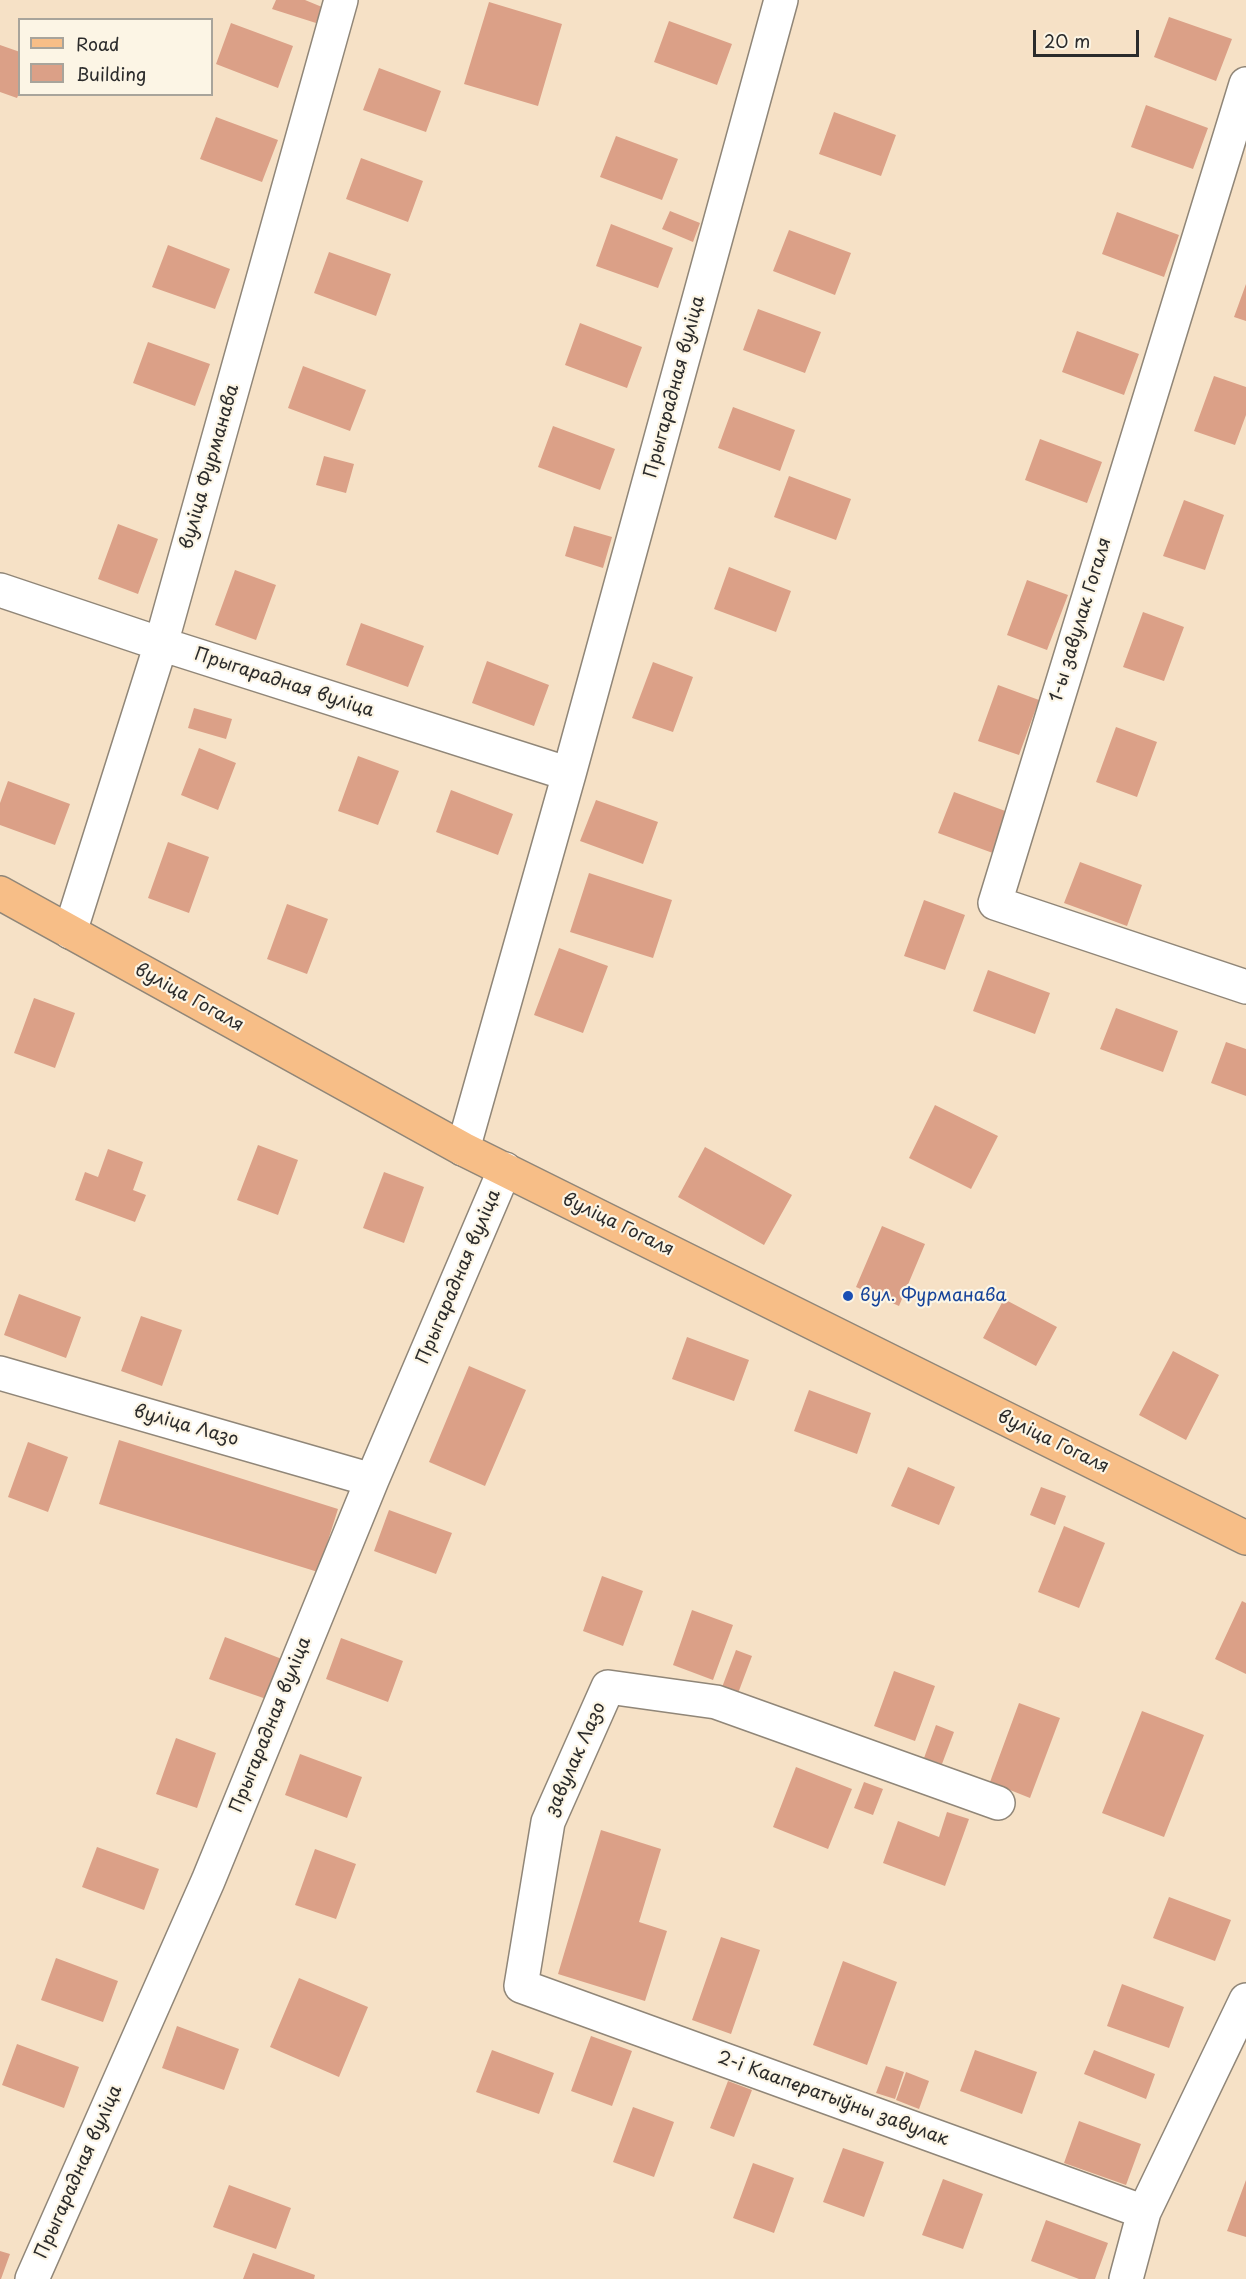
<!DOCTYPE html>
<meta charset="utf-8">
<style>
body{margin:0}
#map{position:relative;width:1246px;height:2279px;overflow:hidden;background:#f6e1c6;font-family:"Playpen Sans",sans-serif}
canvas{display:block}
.legend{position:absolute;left:18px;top:18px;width:195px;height:78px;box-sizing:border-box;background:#fcf5e5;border:2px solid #a8a49b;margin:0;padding:8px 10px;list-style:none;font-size:18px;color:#2b2b2b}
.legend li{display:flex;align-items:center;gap:12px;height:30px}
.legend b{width:30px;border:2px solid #a8a49b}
.scale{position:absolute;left:1033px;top:30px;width:106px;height:27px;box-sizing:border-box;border:3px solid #2b2b2b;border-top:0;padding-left:8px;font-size:18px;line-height:21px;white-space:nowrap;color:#2b2b2b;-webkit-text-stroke:4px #fcf5e5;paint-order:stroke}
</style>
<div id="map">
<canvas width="1246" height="2279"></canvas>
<ul class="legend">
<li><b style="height:8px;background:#f7be87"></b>Road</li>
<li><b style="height:16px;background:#dba087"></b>Building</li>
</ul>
<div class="scale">20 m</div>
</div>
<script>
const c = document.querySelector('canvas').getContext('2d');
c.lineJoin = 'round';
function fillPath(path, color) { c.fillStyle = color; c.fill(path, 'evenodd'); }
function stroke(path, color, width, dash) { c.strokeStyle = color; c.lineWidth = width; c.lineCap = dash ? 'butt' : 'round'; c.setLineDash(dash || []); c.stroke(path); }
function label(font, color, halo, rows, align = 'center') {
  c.font = font + ' "Playpen Sans",sans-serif'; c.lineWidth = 4.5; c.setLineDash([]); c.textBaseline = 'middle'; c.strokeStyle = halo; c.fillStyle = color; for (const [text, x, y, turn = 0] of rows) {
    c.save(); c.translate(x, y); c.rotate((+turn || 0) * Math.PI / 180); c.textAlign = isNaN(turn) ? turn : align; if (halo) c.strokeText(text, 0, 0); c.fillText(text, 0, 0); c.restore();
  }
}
const building = new Path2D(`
 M276 0H305L322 7 316 23 272 9Z
 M489 2 562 24 538 106 464 84Z
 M1169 17 1232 39 1216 81 1154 57Z
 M669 21 732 44 717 85 654 62Z
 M231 23 293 46 278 88 216 64Z
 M0 45 20 52V91L17 98 0 92Z
 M379 68 441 91 426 132 363 110Z
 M1146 105 1208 128 1193 169 1131 147Z
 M834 112 896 135 881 176 819 154Z
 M216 117 278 140 262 182 200 159Z
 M616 136 678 159 662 200 600 177Z
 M361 158 423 181 408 222 346 199Z
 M670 211 700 223 693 242 662 229Z
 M1117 212 1179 235 1164 277 1102 254Z
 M611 224 673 248 658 288 596 266Z
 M789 230 851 253 835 295 773 271Z
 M168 245 230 269 215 309 152 287Z
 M329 252 391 274 376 316 314 293Z
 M1246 284V321L1234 317Z
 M758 309 821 332 805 373 743 350Z
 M580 323 642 347 627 388 565 365Z
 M1077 331 1139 354 1124 395 1062 372Z
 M148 342 210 364 195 406 133 383Z
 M303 366 366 390 350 431 288 408Z
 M1214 376 1246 387V415L1235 445 1194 431Z
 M733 407 795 430 780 471 718 448Z
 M553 426 615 449 600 490 538 467Z
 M1040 439 1102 462 1087 503 1025 480Z
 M324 456 354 464 346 493 316 485Z
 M789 476 851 499 836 540 774 517Z
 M1184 500 1224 515 1205 570 1163 556Z
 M118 524 158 539 138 594 98 579Z
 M574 526 612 537 603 568 565 556Z
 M729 567 791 591 776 632 714 609Z
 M235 570 276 585 256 640 215 625Z
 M1027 580 1068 595 1047 650 1007 635Z
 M1143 612 1184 627 1164 681 1123 667Z
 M361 623 424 646 408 687 346 665Z
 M487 661 549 685 534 726 472 703Z
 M653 662 693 677 673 732 632 718Z
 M998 685 1039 700 1019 755 978 741Z
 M194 708 232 719 226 739 188 728Z
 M1116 727 1157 742 1137 797 1096 782Z
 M199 748 236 763 218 810 181 795Z
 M358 756 399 771 378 825 338 811Z
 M8 781 70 804 55 845 0 825V803Z
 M451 790 513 814 498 855 436 832Z
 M954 792 1016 815 1001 856 938 833Z
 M596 800 658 822 643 864 580 841Z
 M168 842 209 857 189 913 148 898Z
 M1080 862 1142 885 1127 926 1064 903Z
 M589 873 672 900 653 958 570 932Z
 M924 900 965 915 945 970 904 956Z
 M287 904 328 919 307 974 267 959Z
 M559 948 608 966 583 1033 534 1015Z
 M988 970 1050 993 1035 1034 973 1011Z
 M34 998 75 1013 55 1068 14 1053Z
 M1116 1008 1178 1031 1163 1072 1100 1049Z
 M1226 1042 1246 1049V1096L1211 1083Z
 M935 1105 998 1136 971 1189 909 1158Z
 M258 1145 298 1160 278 1215 237 1200Z
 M705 1147 792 1195 764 1245 678 1197Z
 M108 1149 143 1162 133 1190 146 1195 135 1222 75 1200 85 1172 98 1177Z
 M384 1172 424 1187 404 1243 363 1228Z
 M882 1226 925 1244 899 1306 856 1287Z
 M19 1294 81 1317 66 1358 4 1335Z
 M1004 1299 1057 1327 1036 1366 983 1338Z
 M141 1316 182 1330 162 1386 121 1371Z
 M687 1337 749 1360 734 1401 672 1379Z
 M1173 1351 1219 1375 1186 1440 1139 1415Z
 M469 1366 526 1390 485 1486 429 1462Z
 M809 1390 871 1413 857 1454 794 1431Z
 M119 1440 338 1509 318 1572 99 1504Z
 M28 1442 68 1457 48 1512 8 1497Z
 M908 1467 955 1487 939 1525 891 1506Z
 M1041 1487 1066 1496 1055 1525 1030 1515Z
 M389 1510 452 1533 436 1574 374 1551Z
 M1064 1526 1105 1543 1079 1608 1038 1592Z
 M602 1576 643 1591 623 1646 583 1631Z
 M1242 1601 1246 1603V1674L1215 1659Z
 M692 1610 733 1625 713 1680 673 1665Z
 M225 1637 287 1661 272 1701 209 1679Z
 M341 1638 403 1661 388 1702 326 1679Z
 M736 1650 752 1656 737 1696 721 1690Z
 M894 1671 935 1686 915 1741 874 1726Z
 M1019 1703 1060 1718 1030 1798 990 1782Z
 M1142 1711 1204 1735 1164 1837 1102 1813Z
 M936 1725 954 1732 942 1764 924 1758Z
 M176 1738 216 1753 197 1808 156 1794Z
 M300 1754 362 1777 347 1818 285 1795Z
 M796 1767 852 1789 828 1849 773 1827Z
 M864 1782 883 1789 873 1815 854 1808Z
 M947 1812 969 1819 945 1886 883 1863 898 1821 939 1837Z
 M601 1830 661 1849 639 1922 667 1931 645 2001 558 1974Z
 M97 1847 159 1869 144 1910 82 1887Z
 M315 1849 356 1864 336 1919 295 1905Z
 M1169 1897 1231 1920 1215 1961 1153 1938Z
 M721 1937 760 1950 731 2034 692 2020Z
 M56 1958 118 1981 103 2022 41 2000Z
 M843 1961 897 1982 867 2065 813 2045Z
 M299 1978 368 2007 339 2077 270 2047Z
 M1122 1984 1184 2007 1169 2048 1107 2026Z
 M177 2026 239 2049 224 2090 162 2068Z
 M591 2036 632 2051 612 2106 571 2091Z
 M17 2044 79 2067 64 2108 2 2085Z
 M492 2050 554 2073 539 2114 476 2092Z
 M975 2050 1037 2072 1022 2114 960 2091Z
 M1094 2050 1155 2074 1146 2099 1084 2074Z
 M886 2066 904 2072 895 2099 876 2093Z
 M906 2072 929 2081 919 2109 896 2100Z
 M728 2081 752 2090 734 2137 710 2128Z
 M633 2107 674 2122 654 2177 613 2162Z
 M1079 2121 1141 2144 1126 2185 1064 2163Z
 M843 2148 884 2162 864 2217 823 2202Z
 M753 2163 794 2178 774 2233 733 2218Z
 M943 2179 983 2194 963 2249 922 2235Z
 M1246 2180V2237L1227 2231Z
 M229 2185 291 2208 276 2249 213 2227Z
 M1046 2220 1108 2243 1095 2279H1079L1031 2261Z
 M0 2251 10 2254 1 2279H0Z
 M253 2253 315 2275 314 2279H243Z`);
const minor = new Path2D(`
 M1246 84 995 903 1246 987
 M0 590 161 644 569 774
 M70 932 161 644 341 0
 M463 1149 569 774 781 0
 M0 1373 372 1480
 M998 1803 716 1702 608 1687 548 1822 521 1986 1144 2212
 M32 2279 208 1881 372 1480 505 1169
 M1126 2279 1144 2212 1246 2000`);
const major = new Path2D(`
 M0 893 463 1149 1246 1538`);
const markers = [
 [848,1296,6,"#1a4fb4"]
];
const streetNames = [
 ["Прыгарадная вуліца",675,387,-75],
 ["вуліца Фурманава",210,467,-74],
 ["1-ы завулак Гогаля",1081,620,-73],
 ["Прыгарадная вуліца",284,683,18],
 ["вуліца Гогаля",189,998,29],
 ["вуліца Гогаля",618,1225,26],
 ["Прыгарадная вуліца",459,1277,-67],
 ["вуліца Лазо",186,1426,16],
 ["вуліца Гогаля",1053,1442,26],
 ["Прыгарадная вуліца",271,1725,-68],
 ["завулак Лазо",576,1759,-66],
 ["2-і Кааператыўны завулак",833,2099,20],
 ["Прыгарадная вуліца",79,2172,-66]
];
const transitNames = [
 ["вул. Фурманава",860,1296]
];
fillPath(building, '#dba087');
stroke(minor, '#908678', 36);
stroke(major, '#908678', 36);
stroke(minor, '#fff', 33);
stroke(major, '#f7be87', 33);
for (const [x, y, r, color] of markers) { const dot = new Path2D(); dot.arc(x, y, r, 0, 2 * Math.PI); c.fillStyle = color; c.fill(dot); stroke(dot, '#fcf5e5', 2); }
label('18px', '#2b2b2b', '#fcf5e5', streetNames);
label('18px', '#164399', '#fcf5e5', transitNames, 'left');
</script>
